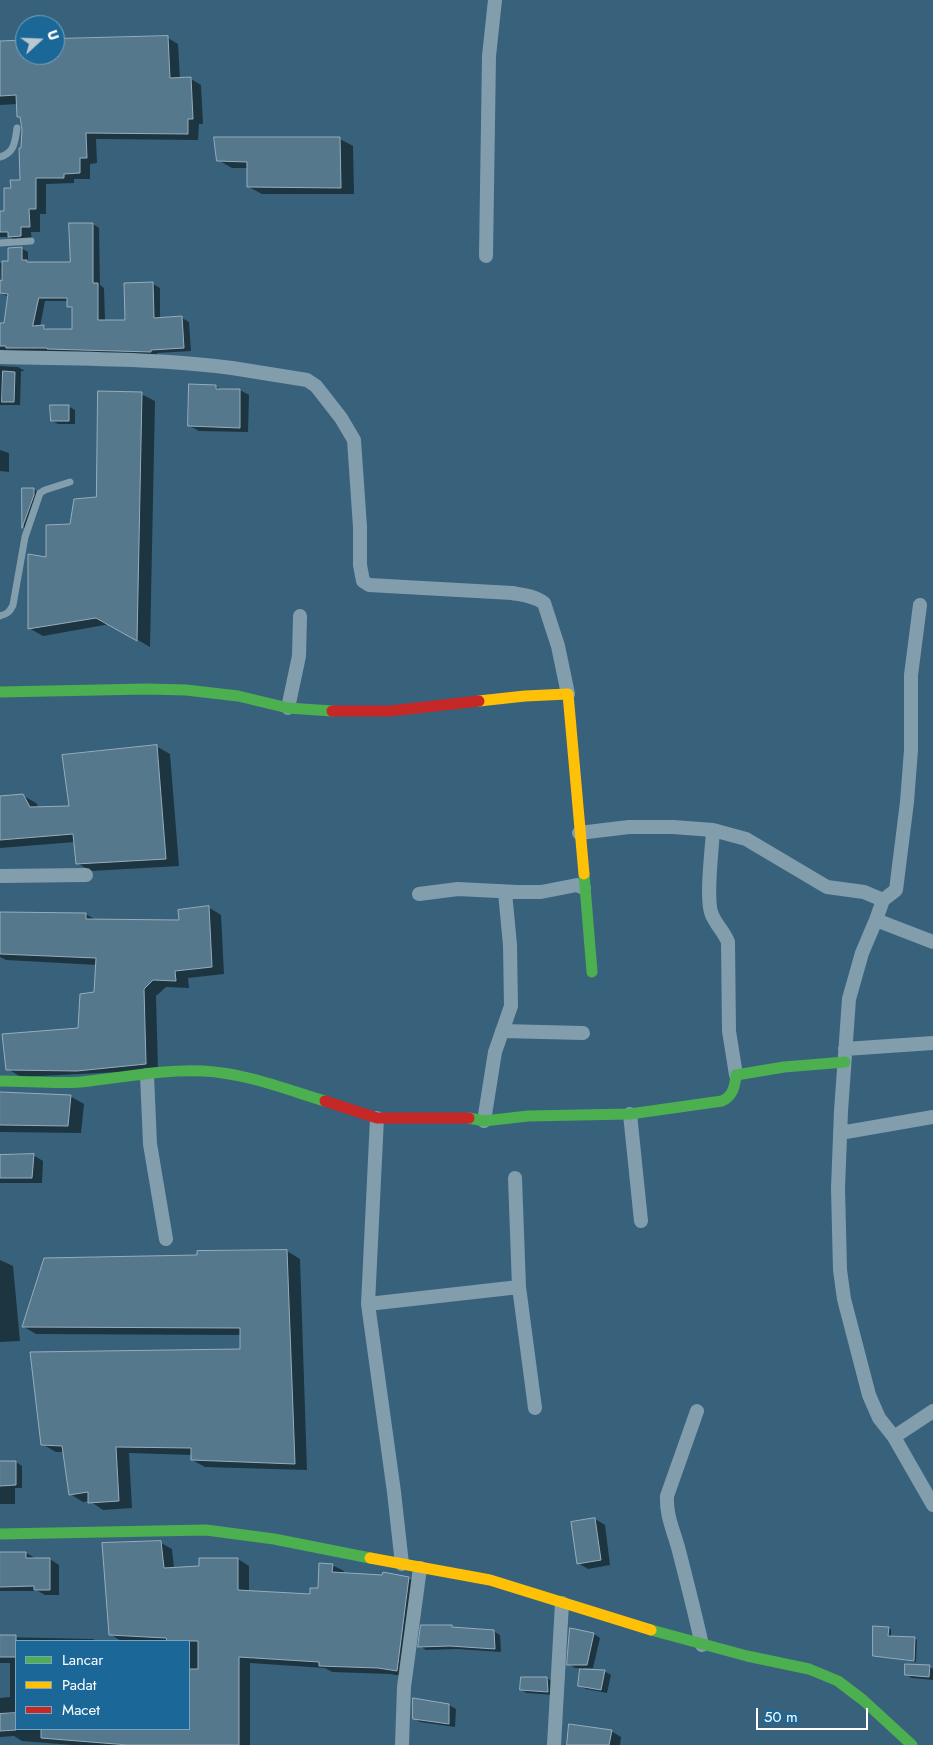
<!DOCTYPE html>
<style>
body{margin:0}
#map{position:relative;width:933px;height:1745px;overflow:hidden;background:#38627b;font-family:Jost,sans-serif}
canvas{display:block}
.legend{position:absolute;left:15px;top:1640px;width:175px;height:90px;box-sizing:border-box;background:#1b6898;border:1px solid #76a4c1;margin:0;padding:6px 9px;list-style:none;font-size:15px;color:#fff}
.legend li{display:flex;align-items:center;gap:10px;height:25px}
.legend b{width:25px;border:1px solid #76a4c1}
.north{position:absolute;left:15px;top:15px;width:50px;height:50px;box-sizing:border-box;background:#1b6898;border:1px solid #76a4c1;border-radius:50%;rotate:70deg;font-size:14px;font-weight:700;line-height:20px;text-align:center;color:#fff}
.north::after{content:'';display:block;margin:auto;width:18px;height:22px;background:#b9c8d1;clip-path:polygon(50% 0,100% 100%,50% 72%,0 100%)}
.scale{position:absolute;left:756px;top:1708px;width:112px;height:22px;box-sizing:border-box;border:2px solid #fff;border-top:0;padding-left:6px;font-size:15px;line-height:18px;white-space:nowrap;color:#fff;-webkit-text-stroke:4px #1b6898;paint-order:stroke}
</style>
<div id="map">
<canvas width="933" height="1745"></canvas>
<ul class="legend">
<li><b style="height:6px;background:#4caf50"></b>Lancar</li>
<li><b style="height:6px;background:#ffc107"></b>Padat</li>
<li><b style="height:6px;background:#c62828"></b>Macet</li>
</ul>
<div class="north">U</div>
<div class="scale">50 m</div>
</div>
<script>
const c = document.querySelector('canvas').getContext('2d');
c.lineJoin = 'round';
function fillPath(path, color) { c.fillStyle = color; c.fill(path, 'evenodd'); }
function stroke(path, color, width, dash) { c.strokeStyle = color; c.lineWidth = width; c.lineCap = dash ? 'butt' : 'round'; c.setLineDash(dash || []); c.stroke(path); }
const shadow = new Path2D(`
 M168 38 178 44 180 79H191L201 85 203 124H199L198 140 96 139 97 163 90 164V179H74V183L46 184V214H40V232H31L32 242 19 243 10 237H0V212H6L12 189 21 181 24 128 22 118 18 116V104L0 105V42H25V55H55V41Z
 M340 139 353 146 354 194H262L249 187 248 168H232L218 160Z
 M93 224 99 228 100 285 104 288 105 321H126L153 284 160 288V319L182 318 189 322 191 351 157 353V355L55 352 52 351 3 352 0 357V329L5 325 9 297 1 293 0 263 9 262 21 248 28 252V263H71ZM45 301H68V306L73 309V331H51L44 327H40Z
 M0 366 18 367 25 371H21L20 405H0Z
 M215 386 222 390H240L249 395 248 432 199 431 190 426Z
 M141 394 155 401 150 647 110 624 43 636 29 628 47 559 71 525 98 498Z
 M68 406 75 410V424H58L52 421Z
 M0 450 9 453V472L0 471Z
 M23 489H33L40 493 29 531 24 528Z
 M156 746 170 754 179 866 91 871 77 863 75 842 0 848V797L22 795 36 803 39 808 70 807Z
 M208 907 221 915 224 974 188 978 189 988 166 987 156 996 158 1070 21 1077 8 1069 79 1029 95 993 97 965 6 960 0 957V913L86 914 96 920 181 921Z
 M0 1092 70 1096 84 1104 81 1133 0 1132Z
 M33 1155 43 1161 42 1183H0V1156Z
 M287 1251 300 1259 307 1470 205 1467 192 1460V1455L129 1453 132 1508 103 1510 90 1501 83 1502 70 1494 64 1452H56L42 1444 241 1350V1335L36 1334 24 1327 198 1257V1252Z
 M0 1260 13 1266 20 1341 0 1342Z
 M0 1462H16L22 1466V1488H15V1504H0Z
 M595 1519 605 1525 610 1565 588 1569 578 1563Z
 M161 1543 172 1549 174 1568 200 1567 238 1559 249 1566V1592L311 1595 319 1590 332 1565 344 1571 343 1574 408 1578 419 1585 408 1677 390 1674 332 1672 325 1668 250 1663V1745H72L22 1741 14 1736 0 1737V1698L10 1697V1663H0V1637L93 1639 97 1641H16V1729H189V1641H121L110 1634Z
 M0 1553H26L35 1558 50 1559 59 1565V1595H45L38 1591H0Z
 M451 1626 456 1629 493 1631 500 1635 501 1652 457 1649 426 1650 420 1646Z
 M888 1628 891 1629V1637L915 1638 917 1640 916 1662 874 1655Z
 M571 1629 594 1634 600 1638 593 1668H583V1670L604 1671 611 1675 607 1693 586 1689 580 1686 581 1668H575L569 1664Z
 M930 1667 933 1669V1680L912 1678 906 1675Z
 M547 1678 553 1682 554 1695 527 1693 521 1690Z
 M414 1699 449 1705 456 1709 455 1727 420 1722 414 1718Z
 M611 1731 621 1737 620 1745H568Z`);
const building = new Path2D(`
 M168 36 170 78 191 77 193 119H188V134L86 133 87 158H80V173L64 174V178H36V209H29L30 227H21V236L8 237V232H0V211H4V188H11L10 180H20L19 148H21L22 129 20 117H17L16 95 0 96V41L25 40V55H55V39Z
 M214 137H340L341 188 247 187V162L217 161Z
 M69 223H93V283H98V320H125L124 283 153 282 154 318 182 316 184 348 151 350V352L47 349V348H6V346H0V323H4L8 294 0 293V280L2 281V261H8V248L22 247V260H27V262H70ZM39 298H67V307H72V329H44V325L33 326Z
 M3 371 15 372 14 402H2Z
 M189 384 216 385V389H240V428L188 426Z
 M98 391 142 392 137 641 96 618 28 629V554L46 557V525L70 524 74 499 96 497Z
 M50 405H69V421H51Z
 M22 488H34V495L22 528Z
 M157 745 166 859 76 864 73 834 0 840V796L23 794 30 807 69 806 62 755Z
 M209 906 212 967 175 971 176 981 153 980 144 989 146 1064 77 1071 6 1070 2 1034 78 1028 80 994 94 992 96 958 0 954V912L86 913V919L179 920 178 910Z
 M0 1092 71 1095 68 1126 0 1125Z
 M34 1154 32 1178H0V1155Z
 M287 1250 295 1464 191 1460V1448L116 1447 119 1501 88 1503V1492L69 1495 62 1446 41 1445 30 1352 240 1349V1328L22 1327 44 1258 197 1255V1251Z
 M0 1461H16V1485L0 1486Z
 M595 1518 601 1560 577 1564 571 1522Z
 M161 1541 164 1568 199 1566V1558H238V1590L310 1594V1588H318L319 1563 333 1564 332 1572 382 1575 383 1572 409 1577 397 1671 378 1668 319 1666V1662L239 1657V1745H128L41 1738V1729H189V1669H198V1641H167L166 1638 109 1635 102 1543Z
 M0 1552H26V1558H50V1590H34V1586L0 1587Z
 M421 1625H452V1627L494 1630 495 1649 450 1646 418 1647Z
 M873 1626 889 1627 888 1636 915 1637 914 1661 873 1656Z
 M570 1628 594 1633 587 1665H567Z
 M0 1635H16V1657H0Z
 M905 1664 930 1665 929 1677 905 1675Z
 M580 1669 605 1670 601 1690 578 1686Z
 M521 1677H547L548 1692 520 1690Z
 M413 1698 449 1704V1724L413 1719Z
 M16 1713V1730L0 1731V1714Z
 M569 1724 612 1730 609 1745H567Z`);
const lane = new Path2D(`
 M0 157C15 153 15 141 17 128
 M0 243 31 241
 M0 616C7 614 10 612 13 605L25 537 40 493 45 490 70 482`);
const street = new Path2D(`
 M486 256 489 56 495 0
 M0 357C77 359 155 358 232 368 257 372 282 376 307 380L316 386 341 418 354 440 360 527V565L363 581 369 585 512 593C523 595 535 596 544 603L558 646 568 694
 M288 708 299 656 300 616
 M713 830C712 850 706 895 711 912 714 923 724 931 728 942L729 1031 736 1075
 M579 833 629 827H673L713 830 746 839 827 887 864 892 883 900 876 920 933 942
 M0 876 86 875
 M419 894 458 889 517 892H541L577 885 584 888
 M883 900 896 890 907 802 911 750V675L920 605
 M876 920 862 953 849 999 841 1111 838 1188 840 1270 844 1299 869 1395 879 1418 894 1437 933 1505
 M502 1031 583 1033
 M845 1049 933 1043
 M147 1075 150 1144 166 1239
 M630 1114 641 1221
 M377 1118 368 1304 394 1492 402 1564
 M484 1121 495 1052 511 1006 510 945 505 892
 M840 1133 933 1117
 M515 1178 519 1287 535 1408
 M368 1304 519 1287
 M697 1411 667 1496C666 1517 674 1531 679 1551 687 1582 695 1614 702 1645
 M894 1437 933 1411
 M402 1745 404 1687 420 1568
 M554 1745 562 1603`);
const fast = new Path2D(`
 M0 692 147 689 186 690 238 696 288 708 332 711
 M584 874 592 972
 M0 1081C26 1081 54 1084 81 1082 121 1078 162 1069 203 1071 245 1073 285 1089 325 1101
 M469 1118 484 1121 528 1116 630 1114 722 1101C733 1096 735 1086 736 1075L784 1067 845 1062
 M0 1534 206 1530 274 1539 370 1558
 M651 1630 747 1656 809 1669 838 1681 863 1700 912 1745`);
const slow = new Path2D(`
 M479 701 525 696 568 694 584 874
 M370 1558 490 1580 651 1630`);
const jam = new Path2D(`
 M332 711H390L479 701
 M325 1101 377 1118H469`);
fillPath(shadow, '#0007');
fillPath(building, '#56788c');
stroke(building, '#96adbb', 1);
stroke(lane, '#829ead', 7);
stroke(street, '#829ead', 14);
stroke(fast, '#4caf50', 11);
stroke(slow, '#ffc107', 11);
stroke(jam, '#c62828', 11);
</script>
